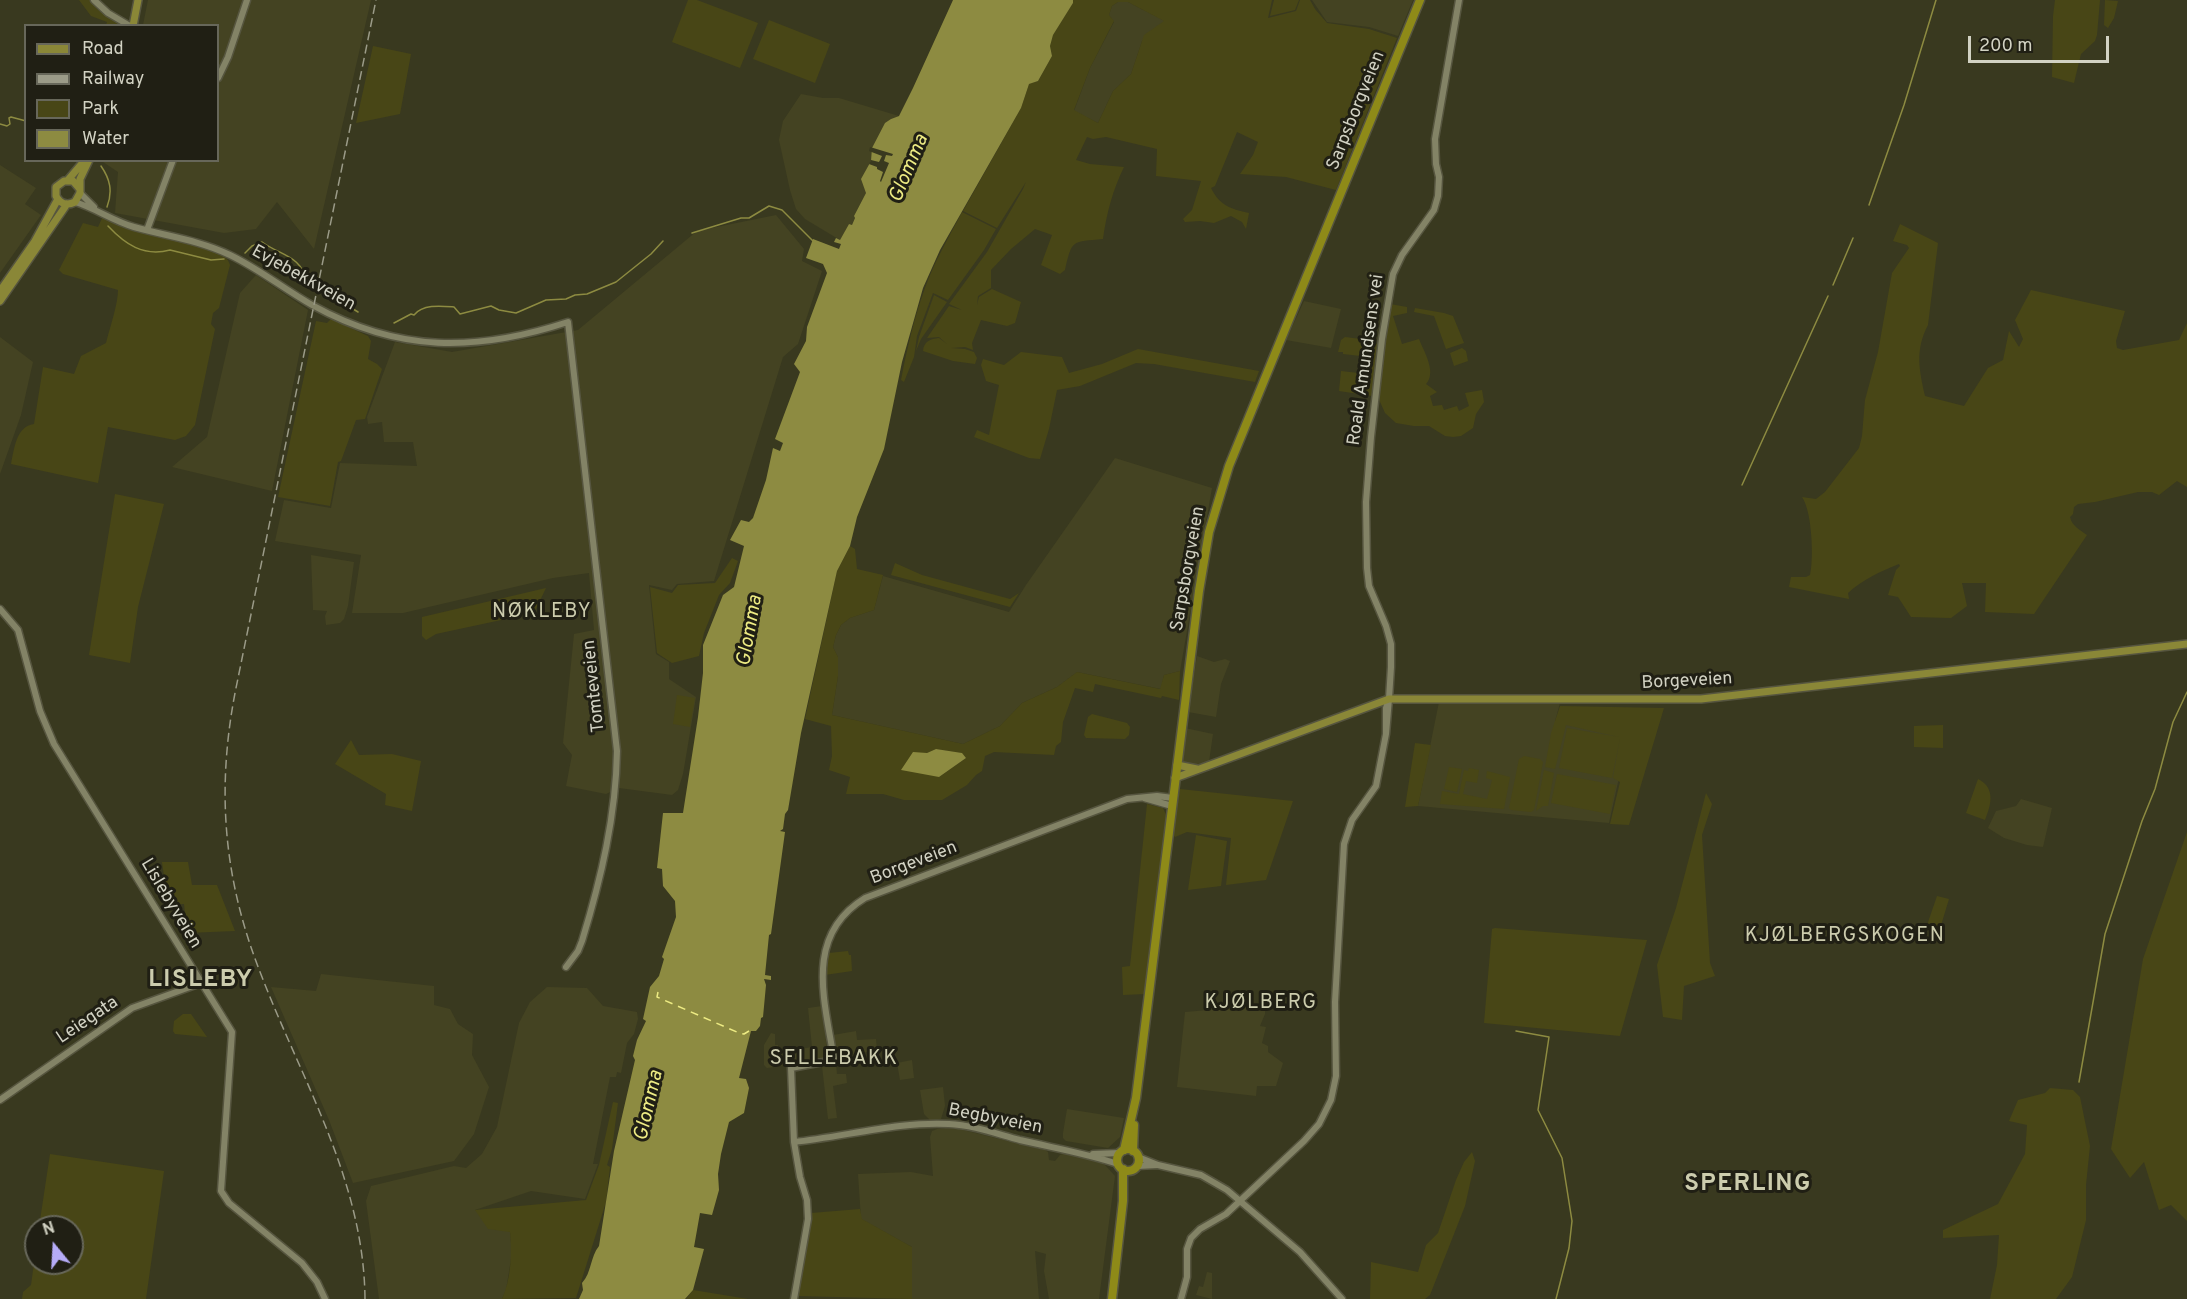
<!DOCTYPE html>
<meta charset="utf-8">
<style>
body{margin:0}
#map{position:relative;width:2187px;height:1299px;overflow:hidden;background:#39391f;font-family:Overpass,sans-serif}
canvas{display:block}
.legend{position:absolute;left:24px;top:24px;width:195px;height:138px;box-sizing:border-box;background:#201f14;border:2px solid #67675a;margin:0;padding:8px 10px;list-style:none;font-size:18px;color:#d2d2c3}
.legend li{display:flex;align-items:center;gap:12px;height:30px}
.legend b{width:30px;border:2px solid #67675a}
.north{position:absolute;left:24px;top:1215px;width:60px;height:60px;box-sizing:border-box;background:#201f14;border:2px solid #67675a;border-radius:50%;rotate:342deg;font-size:16px;font-weight:700;line-height:24px;text-align:center;color:#d2d2c3}
.north::after{content:'';display:block;margin:auto;width:21px;height:27px;background:#b6acf8;clip-path:polygon(50% 0,100% 100%,50% 72%,0 100%)}
.scale{position:absolute;left:1968px;top:36px;width:141px;height:27px;box-sizing:border-box;border:3px solid #d2d2c3;border-top:0;padding-left:8px;font-size:18px;line-height:21px;white-space:nowrap;color:#d2d2c3;-webkit-text-stroke:4px #201f14;paint-order:stroke}
</style>
<div id="map">
<canvas width="2187" height="1299"></canvas>
<ul class="legend">
<li><b style="height:8px;background:#8a8737"></b>Road</li>
<li><b style="height:8px;background:#9b9b88"></b>Railway</li>
<li><b style="height:16px;background:#484616"></b>Park</li>
<li><b style="height:16px;background:#8d8b41"></b>Water</li>
</ul>
<div class="north">N</div>
<div class="scale">200 m</div>
</div>
<script>
const c = document.querySelector('canvas').getContext('2d');
c.lineJoin = 'round';
function fillPath(path, color) { c.fillStyle = color; c.fill(path, 'evenodd'); }
function stroke(path, color, width, dash) { c.strokeStyle = color; c.lineWidth = width; c.lineCap = dash ? 'butt' : 'round'; c.setLineDash(dash || []); c.stroke(path); }
function label(font, color, halo, rows, align = 'center') {
  c.font = font + ' Overpass,sans-serif'; c.lineWidth = 6; c.setLineDash([]); c.textBaseline = 'middle'; c.strokeStyle = halo; c.fillStyle = color; for (const [text, x, y, turn = 0] of rows) {
    c.save(); c.translate(x, y); c.rotate((+turn || 0) * Math.PI / 180); c.textAlign = isNaN(turn) ? turn : align; if (halo) c.strokeText(text, 0, 0); c.fillText(text, 0, 0); c.restore();
  }
}
const built = new Path2D(`
 M148 0H371L314 249 277 202 256 229 224 233 115 213 118 172 100 160H218V26L143 25Z
 M1312 0H1413L1398 36 1369 27 1327 22Z
 M1118 2H1128L1165 21 1142 41 1131 74 1113 91 1098 123 1074 111 1090 68 1114 22 1109 15 1112 6Z
 M801 94 823 98H839L899 116 891 119 873 153 866 193 854 216 855 218 852 225 849 224 840 240 805 219 796 209 790 190 779 140 783 121Z
 M0 165 36 188 25 204 41 215 0 273Z
 M776 215 804 249 802 261 822 271 798 344 783 357 714 581 677 584 672 590 649 585 656 654 669 662V679L696 697 683 774 678 790 672 795 619 788 606 794 566 786 572 755 563 743 574 634 594 630 589 573 553 578 403 613H352L361 555 275 541 284 500 331 508 340 463 417 466 413 442H384L382 422 368 424 367 417 395 342 452 352 578 330 697 231Z
 M256 275 308 310 272 491 172 467 207 437 240 293Z
 M1304 301 1341 309 1331 348 1286 340Z
 M0 337 33 362 21 415 0 474Z
 M1115 458 1212 488 1180 671 1164 675 1161 689 1077 672 1057 687 1022 703 1000 726 963 744 832 715 838 676V657L833 647 836 635 841 625 850 618 874 610 883 576 1009 612 1026 585Z
 M311 555 354 562 348 606 344 619 340 623 326 625 325 616 327 611 313 610Z
 M1197 656 1214 662 1225 659 1230 661 1221 684 1216 717 1188 712Z
 M1439 702 1560 703 1555 721 1628 737 1609 823 1418 806Z
 M1185 728 1213 734 1209 762 1192 765H1187L1183 761 1182 756Z
 M2021 799 2052 808 2043 847 2027 845 2004 838 1988 828 1996 811 2016 806Z
 M321 974 434 986V1005L450 1009 458 1024 473 1034 472 1055 489 1087 474 1134 454 1161 353 1183 329 1120 271 987 316 991Z
 M547 987 587 988 603 1006 637 1012 638 1019 634 1034 627 1043 621 1073 617 1072 616 1077H610L593 1164H598L585 1199 531 1191 475 1210 510 1232 512 1253 506 1290 502 1299H379L366 1201 371 1186 454 1166 466 1168 482 1154 497 1127 519 1023 530 1002Z
 M1265 1005V1014L1260 1026 1266 1027 1262 1043 1268 1046V1052L1283 1063 1276 1086H1257L1256 1096 1177 1087 1185 1012Z
 M822 1006 828 1059 767 1068 764 1065V1045L771 1033 775 1034V1045H778V1053L812 1047 808 1008Z
 M856 1031 857 1040 876 1039 877 1050 839 1057 836 1055 833 1035Z
 M912 1060 914 1078 900 1080 897 1063Z
 M836 1064 837 1074H846L847 1083 833 1086 837 1118 828 1119 822 1066Z
 M943 1087 945 1106 941 1119 930 1120 924 1114 920 1090Z
 M1067 1109 1124 1118 1120 1137 1108 1148 1066 1141 1063 1138V1133Z
 M946 1128 959 1129 1045 1150 1048 1152 1049 1160 1055 1161 1060 1155 1065 1153 1093 1159 1105 1165 1115 1176 1099 1299H1049L1044 1271 1046 1254 1035 1251 1039 1299H912V1247L861 1219 858 1174 911 1172 933 1176 930 1137 932 1131 937 1129Z
 M1207 1272 1212 1273V1299L1196 1295 1199 1286 1203 1287Z`);
const green = new Path2D(`
 M79 0H91L97 9 125 25H106L107 22 91 16Z
 M688 0H697L758 23 740 68 672 42Z
 M1073 0H1272L1268 18 1296 11 1300 0H1310L1315 9 1327 23 1369 29 1397 38 1336 190 1286 177 1240 174 1253 155 1258 142 1237 132 1215 186 1211 188C1220 206 1231 209 1249 213L1246 229 1242 222 1231 216 1214 223 1200 221 1185 222 1183 219 1192 210 1201 181 1156 176 1157 149 1106 137 1093 139 1087 137 1076 160 1090 164 1124 167C1113 189 1106 215 1103 239 1072 242 1072 239 1065 270L1060 274 1041 265 1052 235 1035 229 1011 249 991 270V288L978 296 977 305 979 297 992 289 1021 302 1015 323 1007 326 981 320 972 343 973 350 965 347 951 348 965 349 974 352 977 358 975 364 953 361 923 351C924 341 930 339 939 338L947 344 939 337 927 338 949 306 962 310 949 304 987 252 1023 189 1026 182 997 228 963 211 1021 108 1029 84 1038 81 1052 56 1050 46 1053 35 1073 3ZM1118 2H1128L1164 21 1144 35 1131 74 1113 91 1098 123 1074 110 1090 68 1114 21 1109 15 1112 6Z
 M1274 0H1299L1295 10 1270 16Z
 M2055 0H2100L2097 35 2095 41 2081 54 2074 83 2052 77 2053 16Z
 M2105 0 2118 1 2114 18 2108 28 2104 25Z
 M769 20 830 44 815 83 753 59Z
 M373 46 411 54 400 114 356 123Z
 M962 212 996 229 984 250 948 300 933 293 917 336 914 357 904 382 901 380C907 349 914 318 925 288 934 262 949 237 962 212Z
 M103 216C121 224 140 231 160 236 178 242 224 243 230 265L219 308 213 313 211 324 215 329 195 425 186 436 175 440 108 427 98 483 11 464C14 450 16 426 34 424L43 367 74 374 81 356 106 343C110 327 118 304 118 290L63 274 59 270 83 223 98 227Z
 M1900 224 1938 243 1928 325C1915 350 1919 369 1925 396L1964 406 1988 368 2003 360 2009 331 2019 347 2023 339 2015 320 2031 290 2125 311 2116 341 2117 348 2123 350 2179 340 2187 323V487L2177 481 2159 495 2152 492H2138L2095 502 2078 504 2074 507 2073 514 2070 517C2072 526 2080 530 2087 535L2034 614 1985 612 1986 583H1962L1967 606 1951 618 1911 617 1898 597 1888 595 1896 570 1900 566 1899 564C1881 571 1862 580 1848 593L1849 599 1789 587 1791 577H1806L1810 575C1814 558 1812 511 1802 497L1816 499 1825 492 1859 448 1862 436 1865 400 1878 352 1892 273 1909 248 1907 245 1893 241Z
 M934 295 947 302 921 339 916 351 919 337Z
 M1390 304 1407 307V313L1393 316 1402 344 1419 339C1424 352 1437 372 1426 384L1437 392 1430 396 1433 406 1442 405 1444 410 1457 406 1459 411 1469 406 1465 393 1482 390 1484 402 1476 414 1473 428 1461 436 1453 437 1445 436 1429 426H1414L1396 423 1385 413 1377 395Z
 M1415 308 1444 313 1453 316 1464 343 1446 349 1434 316 1414 312Z
 M331 319 368 336 371 341 368 359 377 364 382 369 365 419 356 420 341 461 338 462 330 506 278 497 316 321 327 323Z
 M1345 337 1369 340 1379 345 1372 396 1339 391 1341 371 1367 374 1370 361 1369 357 1343 354V352H1338L1341 340Z
 M1462 348 1466 351 1468 361 1454 366 1450 353Z
 M1138 349 1259 371 1255 382 1154 364 1136 363 1080 386 1057 390 1049 429 1040 459 1029 458 974 437 977 430 989 435 999 385 986 381 981 365 983 359 1004 365 1021 352 1062 357 1069 373 1102 364Z
 M115 494 164 504 138 607 130 663 89 655Z
 M850 546 855 549 857 569 883 575 874 610 850 618 841 625 836 635 833 647 838 657V676L832 715 963 744 1000 726 1022 703 1057 687 1077 672 1160 689 1164 675 1180 671 1179 700 1162 696 1161 698 1095 684 1093 692 1075 688 1063 722 1061 742 1056 746 1054 755 994 752 985 756 982 771 976 775 967 785 942 800H904L883 794H846L850 777 829 770 832 756 831 726 805 719 837 571ZM936 749 961 753 966 758 939 777 913 753H927Z
 M732 558 738 561 730 583 719 595 704 633 699 656 672 663 657 653 650 587 672 593 678 585 715 583Z
 M895 563 922 575 1010 599 1019 593 1010 607 891 575Z
 M546 588 534 613 436 634 426 640 422 636V617Z
 M677 695 695 698 690 727 673 724Z
 M1560 706 1664 708 1629 825 1610 824 1620 782 1613 778 1620 738 1612 778 1559 768 1567 728 1619 737 1566 725 1555 769 1545 767 1551 733Z
 M1092 714 1127 723 1130 727 1129 735 1125 739 1086 738 1084 735 1088 717Z
 M1943 725V748L1914 747V726Z
 M351 740 359 755 392 754 421 761 412 811 385 805 386 794 335 764Z
 M1415 743 1431 745 1418 806 1405 807Z
 M1524 756 1540 759 1543 762 1534 810 1531 812 1511 810 1509 808 1519 759Z
 M1449 767 1462 769 1457 792 1444 789Z
 M1469 768 1479 770 1477 783 1466 781 1463 794 1487 799 1492 780 1486 778 1487 771 1510 777 1504 809 1440 804 1442 791 1459 794 1464 770 1468 771Z
 M1544 770 1554 773 1548 806H1543L1536 811Z
 M1557 774 1616 785 1610 814 1551 803Z
 M1978 779C1996 788 1991 805 1985 820L1966 813Z
 M1180 789 1293 801 1266 880 1226 885 1231 838 1187 832 1175 837 1171 833Z
 M1706 793 1712 804 1702 835 1710 963 1715 976 1684 986 1682 1020 1663 1017 1657 965 1676 908Z
 M1147 804 1163 808 1167 817 1166 824 1145 994 1123 995 1122 967 1130 966Z
 M2187 832V1221L2171 1205 2159 1210 2144 1162 2130 1178 2111 1149 2143 959Z
 M1196 835 1227 841 1221 886 1188 890Z
 M162 862H188L192 885H217L235 931 187 933 184 904 168 905Z
 M1937 896 1949 899 1939 932 1926 928Z
 M1495 928 1647 940 1620 1036 1484 1023 1492 929Z
 M848 951 849 955H851L852 971 825 975 829 953Z
 M183 1014H191L207 1037 175 1034 173 1031 174 1021Z
 M2050 1088 2073 1090 2080 1097 2090 1146 2086 1185V1220L2072 1277 2056 1299H1990L1997 1265 1999 1235 1943 1238V1230L1998 1204 2025 1154 2027 1125 2009 1121 2018 1100 2045 1093Z
 M613 1102 618 1103 612 1149 607 1165 610 1167 606 1202 576 1298 502 1299C511 1279 512 1254 510 1232L488 1229 475 1210 586 1200 599 1165Z
 M1472 1152 1475 1161 1465 1206 1430 1295 1425 1299H1370L1371 1262 1418 1272 1426 1245 1438 1233 1456 1180 1464 1162Z
 M50 1154 164 1171 146 1299H22L23 1292 31 1285 36 1249V1263H72V1227H39Z
 M860 1209 862 1219 912 1247V1299L797 1296 805 1257 811 1213Z
 M693 1290 748 1299H686Z`);
const water = new Path2D(`
 M953 0H1073V3L1053 35 1050 46 1052 56 1038 81 1029 84 1021 108 940 250 923 288 902 362 884 449 857 517 850 546 837 571 801 733 788 810 785 814 783 829 780 831 785 832 771 934 769 935 765 975 771 976V980L764 979 766 985 763 1017 761 1018 760 1026 756 1031H751L739 1078 746 1079 749 1088 744 1113 729 1122 721 1154 718 1174 719 1190 712 1215 700 1213 694 1247 704 1249 693 1290 685 1299H579L583 1290 582 1283C592 1272 590 1257 599 1246L614 1151 635 1060 633 1056 637 1040 646 1021 643 1019 650 987 659 976 664 959 662 957 676 917 675 901 663 886 662 869 657 868 663 813H683L698 717 703 673V645L723 595 734 587 744 546 730 540 741 520 749 522 753 518 766 480 773 448 780 451 783 443 775 439 800 372 794 364 806 341 807 327 827 273 823 264 806 258 813 239 839 249 841 244 834 242 836 238 840 240 849 224 852 225 855 218 854 216 866 193 861 179 871 161 872 148 885 123 891 119 899 116 913 88Z
 M936 749 962 753 966 758 939 777 901 770 913 752 927 753Z`);
const pier = new Path2D(`
 M870 147 893 154 892 156 886 155 884 161 889 163 881 182 880 181 883 172 877 169V167L869 164 871 160 879 162 882 156 869 151Z`);
const stream = new Path2D(`
 M0 124 7 126 10 124 9 118 11 117 26 121
 M101 166C110 179 113 191 107 207
 M1869 205 1904 105 1936 0
 M108 226C125 244 143 257 170 250L211 260 224 259
 M692 233 741 218H749L769 206 782 210 813 241
 M245 253 252 246 262 242C281 256 301 255 307 282
 M1833 285 1853 238
 M325 291 345 298 350 307 358 312
 M394 323 411 314 414 315C423 304 441 306 454 307L460 314 491 306 499 310 516 313 546 300 566 299 575 295 587 294 616 282 651 254 663 241
 M1742 485 1828 296
 M1516 1031 1549 1037 1538 1110 1562 1158 1572 1221 1569 1248 1556 1299
 M2079 1082 2105 934 2142 821 2155 789 2173 722 2187 692`);
const ferry = new Path2D(`
 M658 992 657 997 739 1033 744 1034 749 1031`);
const secondary = new Path2D(`
 M94 0 108 13 130 26
 M218 78 228 57 247 0
 M80 193 94 207
 M75 202C95 208 113 221 134 227 166 236 199 240 230 255 259 269 284 289 312 305 399 353 476 352 568 322L617 751C616 816 601 879 582 941L578 951 566 967
 M147 230 173 160
 M0 609 18 630 40 711 54 744 232 1032 221 1191 229 1203 302 1263 317 1282 325 1299
 M1389 699 1386 734V708L1389 699 1391 667V644L1386 626 1369 586 1367 568 1366 502 1371 437 1382 339 1393 274 1402 255 1434 210 1438 196 1439 177 1436 164 1435 139 1459 0
 M1144 798 1172 806
 M0 1100 132 1008 201 983
 M794 1142C843 1137 901 1121 949 1124 973 1125 997 1134 1020 1140 1054 1148 1085 1153 1118 1164
 M1093 1154 1120 1153
 M1138 1157 1158 1165 1201 1175 1227 1190 1300 1252 1342 1299
 M1137 1166 1157 1165
 M794 1299 808 1219 807 1200 800 1177 794 1142 791 1068 834 1060C825 1001 803 936 865 898L1127 799 1157 796 1173 798
 M1181 1299 1187 1277V1249L1191 1238 1200 1229 1226 1214 1304 1141 1319 1124 1331 1100 1336 1076 1335 1002 1344 844 1352 820 1376 786 1386 734`);
const primary = new Path2D(`
 M133 26 138 0
 M68 180 85 160
 M79 188 73 181H64L56 187V196C60 204 67 206 75 202L80 193V179L89 160
 M0 291 35 241 58 199
 M0 301 67 204
 M1177 765 1197 769
 M1175 778 1389 699H1701L2187 644`);
const highway = new Path2D(`
 M1117 1160a11 11 0 1 1 22 0a11 11 0 1 1-22 0Z
 M1124 1150 1136 1098 1199 591 1209 532 1229 466 1420 0
 M1133 1151 1134 1125
 M1112 1299 1123 1201V1169`);
const rail = new Path2D(`
 M365 1299C364 1182 303 1083 262 977 224 882 216 793 235 693L376 0`);
const streetNames = [
 ["Sarpsborgveien",1357,111,-68],
 ["Evjebekkveien",303,279,29],
 ["Roald Amundsens vei",1367,360,-82],
 ["Sarpsborgveien",1189,569,-80],
 ["Borgeveien",1687,682,-3],
 ["Tomteveien",595,686,-96],
 ["Borgeveien",914,864,-21],
 ["Lislebyveien",170,904,59],
 ["Leiegata",88,1021,-34],
 ["Begbyveien",995,1120,11]
];
const waterNames = [
 ["Glomma",910,169,-67],
 ["Glomma",751,631,-80],
 ["Glomma",650,1106,-77]
];
const neighbourhoodNames = [
 ["NØKLEBY",542,613],
 ["KJØLBERGSKOGEN",1845,937],
 ["KJØLBERG",1261,1004]
];
const quarterNames = [
 ["SELLEBAKK",834,1060]
];
const districtNames = [
 ["LISLEBY",201,981],
 ["SPERLING",1748,1185]
];
fillPath(built, '#444322');
fillPath(green, '#484616');
fillPath(water, '#8d8b41');
fillPath(pier, '#39391f');
stroke(stream, '#8d8b41', 1.5);
stroke(ferry, '#edeb83', 1.5, [8, 6]);
stroke(secondary, '#56553f', 9);
stroke(primary, '#56553f', 10);
stroke(highway, '#56553f', 11);
stroke(secondary, '#838366', 6);
stroke(primary, '#8a8737', 7);
stroke(highway, '#8e8a18', 8);
stroke(rail, '#9b9b88', 1.5, [9, 4.5]);
label('18px', '#d2d2c3', '#201f14', streetNames);
label('italic 20px', '#edeb83', '#201f14', waterNames);
c.letterSpacing = '1.5px';
label('20px', '#ccccad', '#201f14', neighbourhoodNames);
c.letterSpacing = '0px';
c.letterSpacing = '1.5px';
label('21px', '#ccccad', '#201f14', quarterNames);
c.letterSpacing = '0px';
c.letterSpacing = '1.5px';
label('bold 24px', '#ccccad', '#201f14', districtNames);
c.letterSpacing = '0px';
</script>
